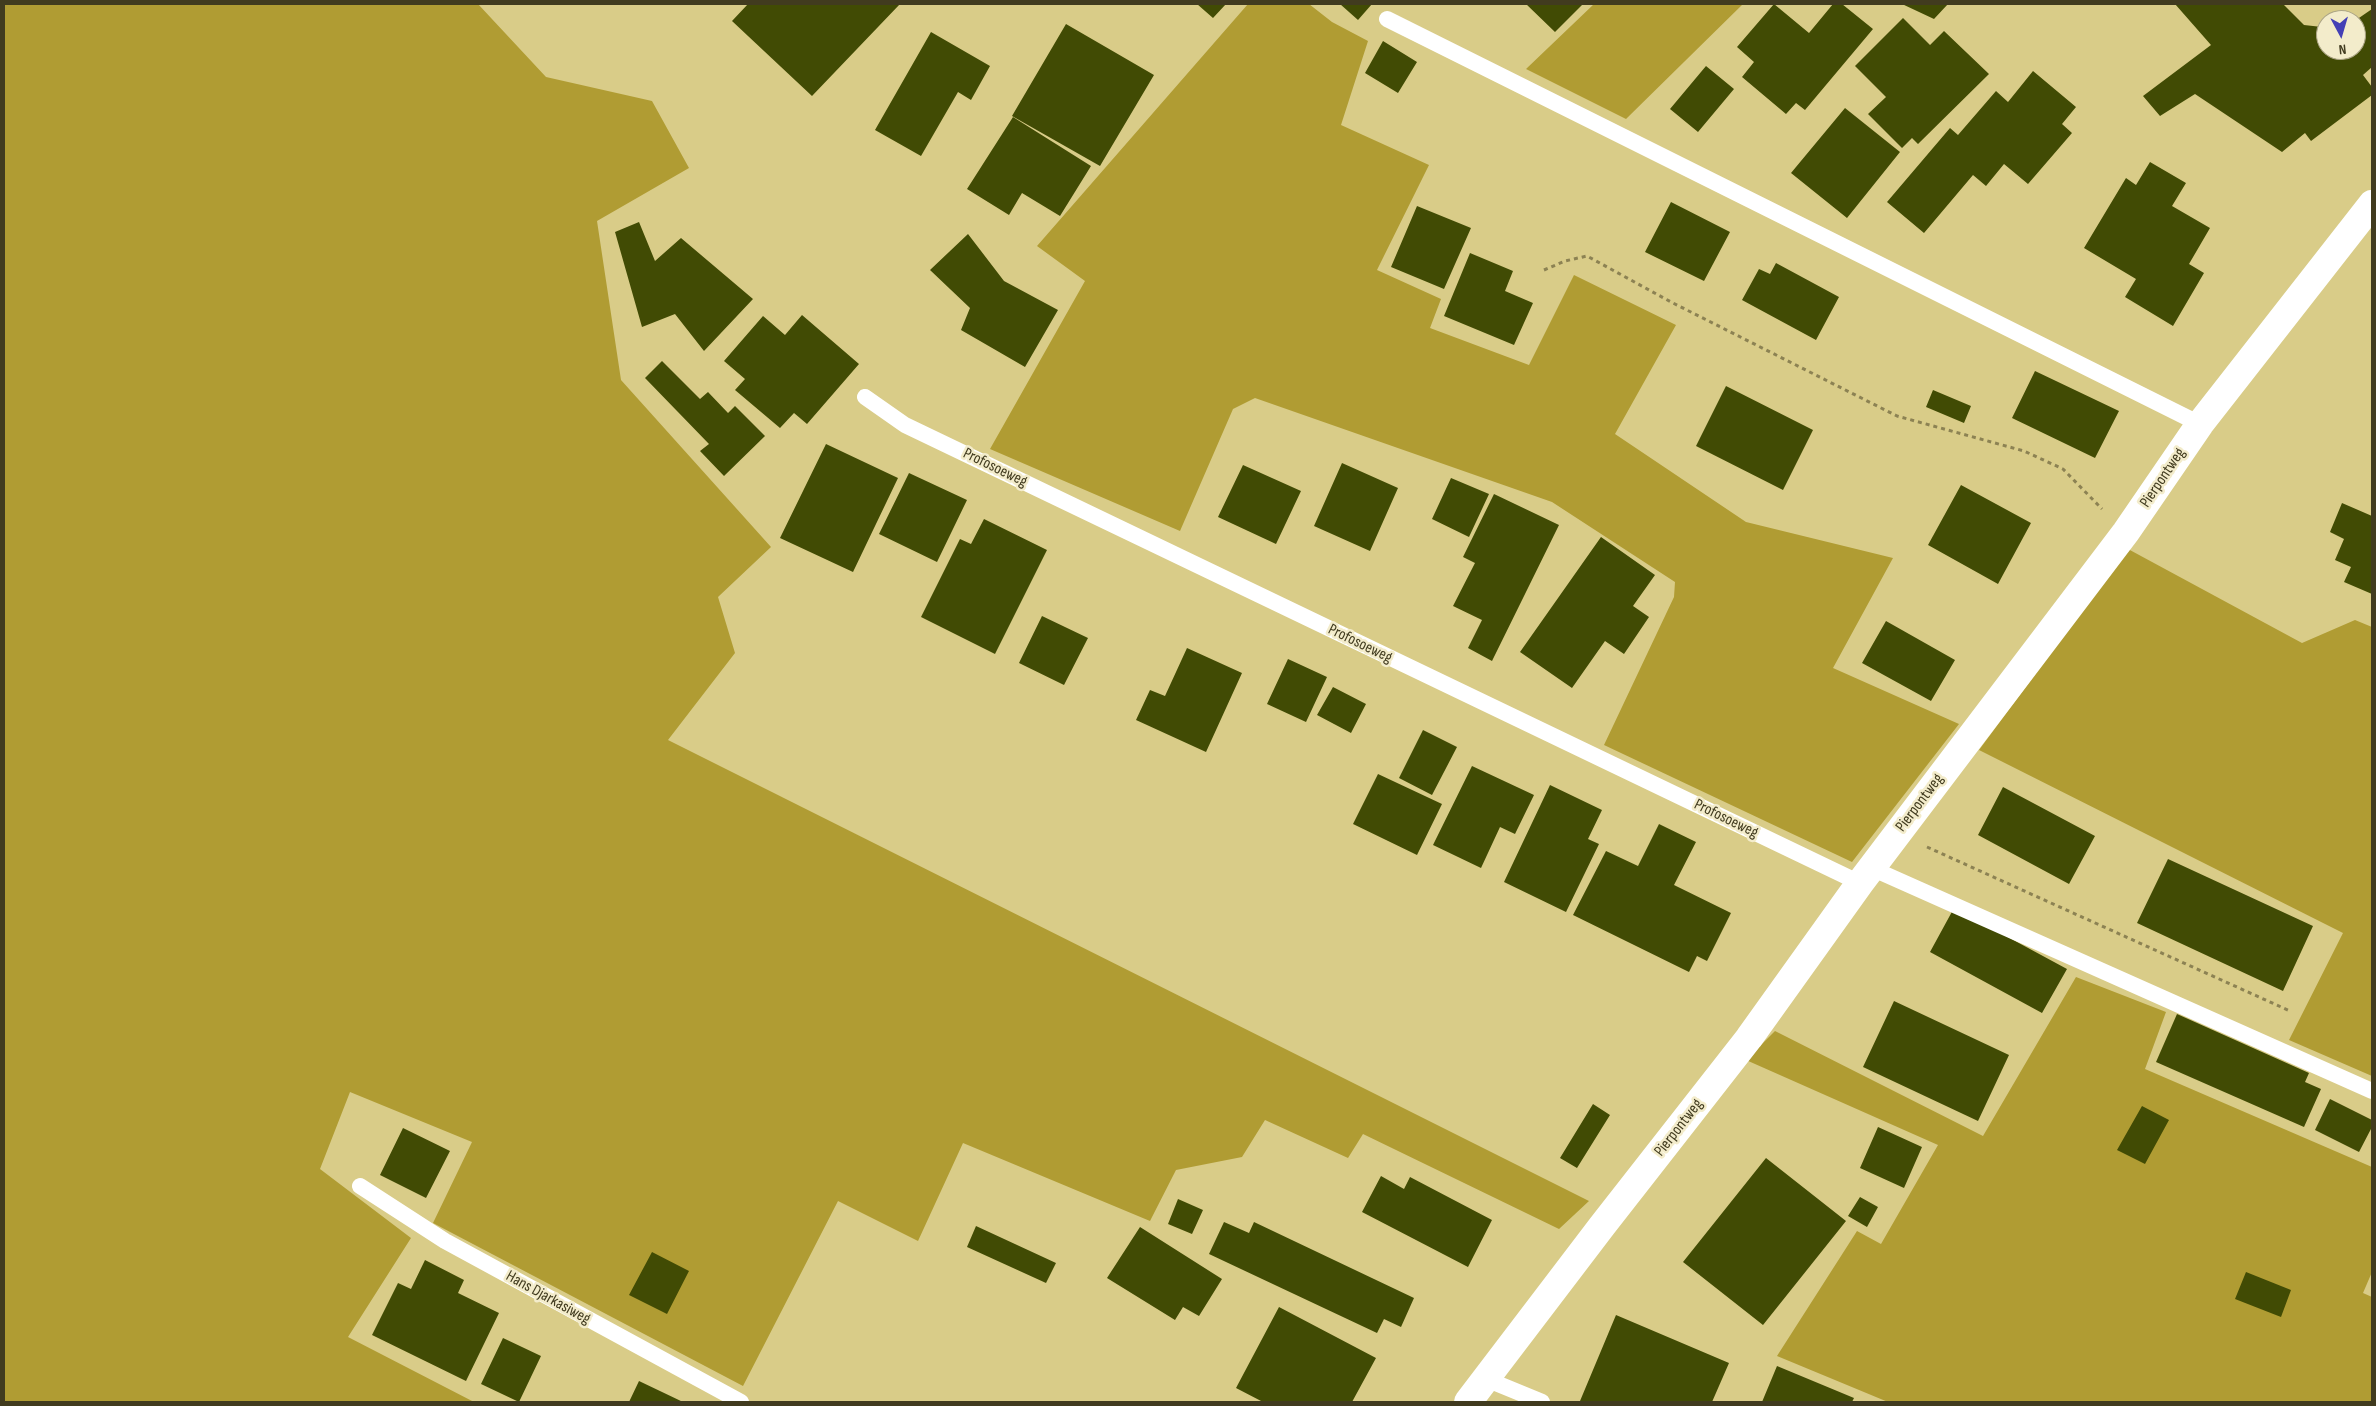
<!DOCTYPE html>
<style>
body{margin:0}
#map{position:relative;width:2376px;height:1406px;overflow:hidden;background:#d9cc88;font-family:"Sofia Sans Condensed",sans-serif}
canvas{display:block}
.frame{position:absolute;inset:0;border:5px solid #413b1f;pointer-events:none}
.north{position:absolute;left:2316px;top:10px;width:50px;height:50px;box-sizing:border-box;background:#f3eccb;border:1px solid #aca586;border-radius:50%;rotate:174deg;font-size:14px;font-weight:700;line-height:20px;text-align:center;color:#413b1f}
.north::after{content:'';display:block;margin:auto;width:18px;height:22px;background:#4440b5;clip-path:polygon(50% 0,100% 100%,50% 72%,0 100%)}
</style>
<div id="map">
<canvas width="2376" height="1406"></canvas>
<div class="frame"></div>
<div class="north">N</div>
</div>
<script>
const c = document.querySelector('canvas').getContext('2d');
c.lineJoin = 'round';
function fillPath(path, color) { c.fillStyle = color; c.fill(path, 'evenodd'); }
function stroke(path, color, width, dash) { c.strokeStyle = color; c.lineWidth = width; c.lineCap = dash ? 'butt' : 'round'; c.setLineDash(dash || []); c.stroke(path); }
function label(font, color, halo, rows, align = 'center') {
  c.font = font + ' "Sofia Sans Condensed",sans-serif'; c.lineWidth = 5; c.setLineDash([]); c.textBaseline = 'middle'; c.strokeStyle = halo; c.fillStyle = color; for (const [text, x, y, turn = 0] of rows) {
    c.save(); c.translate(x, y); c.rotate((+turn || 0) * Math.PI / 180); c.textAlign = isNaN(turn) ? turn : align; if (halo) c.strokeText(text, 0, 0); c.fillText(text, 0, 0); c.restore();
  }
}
const green = new Path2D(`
 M4 4H478L546 77 652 101 689 168 597 221 621 380 771 547 718 597 735 653 668 740 1589 1201 1559 1229 1363 1134 1348 1158 1265 1120 1242 1157 1176 1170 1150 1221 963 1143 918 1241 838 1201 743 1386 433 1223 472 1142 350 1092 320 1169 411 1238 348 1337 474 1402H4Z
 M1248 4H1309L1332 22 1368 41 1341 125 1429 165 1377 270 1441 299 1430 328 1529 365 1574 275 1676 325 1615 434 1746 522 1893 558 1833 668 1959 724 1852 862 1604 745 1674 597 1675 582 1552 502 1255 398 1233 409 1180 531 990 449 1085 281 1037 246Z
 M1594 4H1743L1626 119 1526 69Z
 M2128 549 2302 643 2355 620 2372 627V1076L2289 1040 2343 933 1979 750Z
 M2076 977 2166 1012 2145 1069 2372 1167V1272L2363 1293 2372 1297V1402H1888L1777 1356 1857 1231 1881 1244 1938 1145 1746 1060 1775 1031 1983 1136Z`);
const building = new Path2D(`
 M748 4H900L812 96 732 21Z
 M1197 4H1226L1213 18Z
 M1340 4H1372L1358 20Z
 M1526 4H1583L1555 32Z
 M1774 4 1809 33 1833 4H1842L1873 29 1805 110 1796 103 1786 114 1742 77 1754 62 1737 47Z
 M1902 4H1948L1934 19Z
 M2175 4H2283L2304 25 2322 27 2326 31V50H2356V20L2372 9V67L2363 75 2372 87V95L2311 141 2305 133 2282 152 2195 94 2160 116 2143 96 2211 45Z
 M1903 18 1930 45 1944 31 1989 74 1918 144 1912 138 1902 148 1868 114 1886 97 1855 66Z
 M1066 24 1154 75 1100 166 1012 116Z
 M931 32 990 66 971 100 958 92 921 156 875 130Z
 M1383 41 1417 62 1398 93 1365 73Z
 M1706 66 1734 89 1698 132 1670 109Z
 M2033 71 2076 107 2062 124 2072 133 2028 184 2004 164 1986 186 1973 175 1924 233 1887 202 1950 128 1958 135 1996 91 2008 102Z
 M1845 108 1900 152 1847 218 1791 173Z
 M1013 117 1091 166 1060 216 1022 193 1009 215 967 189Z
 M2150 162 2186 183 2172 206 2210 228 2189 264 2204 273 2173 326 2125 297 2136 279 2084 248 2126 178 2136 185Z
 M1671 202 1730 232 1704 281 1645 252Z
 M1417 206 1471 228 1444 289 1391 267Z
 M639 222 655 261 681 238 753 299 704 351 675 314 642 327 615 232Z
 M968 234 1004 281 1058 310 1025 367 961 330 970 308 930 270Z
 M1470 253 1513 271 1505 291 1533 303 1514 345 1444 316Z
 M1776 263 1839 297 1816 340 1742 300 1759 269 1770 274Z
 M802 315 859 364 807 424 794 413 780 428 735 390 745 379 724 361 763 316 785 335Z
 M662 361 700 399 708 392 728 413 735 406 765 436 724 476 700 451 709 444 645 378Z
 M2035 371 2119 411 2095 458 2012 418Z
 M1726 386 1813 430 1783 490 1696 446Z
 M1933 390 1971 406 1964 423 1926 407Z
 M826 444 898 478 853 572 780 538Z
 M1342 463 1398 488 1370 551 1314 526Z
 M1243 465 1301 491 1276 544 1218 517Z
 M909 473 967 500 937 562 879 534Z
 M1451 478 1489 494 1469 537 1432 519Z
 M1961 485 2031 523 1998 584 1928 545Z
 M1494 494 1559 525 1492 661 1468 648 1482 620 1453 606 1475 563 1463 557Z
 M2342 503 2372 516V594L2344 582 2351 567 2335 560 2344 539 2330 532Z
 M984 519 1047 550 995 654 921 617 960 539 971 544Z
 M1601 537 1655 575 1633 606 1649 617 1624 654 1605 641 1572 688 1520 652Z
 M1042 616 1088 638 1064 685 1019 663Z
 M1886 621 1955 660 1931 701 1862 663Z
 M1187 648 1242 673 1206 752 1136 720 1150 690 1165 696Z
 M1288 659 1327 677 1306 722 1267 704Z
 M1333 687 1366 704 1351 733 1317 715Z
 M1423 730 1457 747 1432 795 1399 778Z
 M1472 766 1534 795 1515 834 1500 827 1481 868 1433 845Z
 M1378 774 1442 804 1417 855 1353 824Z
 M1550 785 1602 810 1588 839 1599 844 1566 912 1504 882Z
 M2003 787 2095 836 2069 884 1978 835Z
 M1659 824 1696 842 1674 885 1731 913 1707 961 1697 956 1689 972 1573 915 1606 851 1638 866Z
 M2168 859 2313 926 2283 991 2137 923Z
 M1954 908 2067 969 2042 1013 1930 952Z
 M1894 1001 2009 1055 1978 1121 1863 1067Z
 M2177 1014 2309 1073 2305 1082 2321 1089 2304 1127 2156 1062Z
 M2330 1099 2372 1120V1127L2359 1152 2315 1130Z
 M1593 1104 1610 1115 1577 1168 1560 1158Z
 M2142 1106 2169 1120 2145 1164 2117 1150Z
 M1878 1127 1922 1147 1904 1188 1860 1168Z
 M403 1128 450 1151 426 1198 380 1175Z
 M1766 1158 1846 1221 1763 1325 1683 1262Z
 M1381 1176 1404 1189 1410 1177 1492 1220 1468 1267 1362 1212Z
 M1860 1197 1878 1207 1867 1227 1848 1216Z
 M1178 1199 1203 1210 1192 1234 1168 1224Z
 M1224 1222 1249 1233 1254 1222 1414 1298 1401 1327 1384 1319 1377 1333 1209 1254Z
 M976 1226 1056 1263 1046 1283 967 1247Z
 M1140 1227 1222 1279 1199 1316 1183 1307 1175 1320 1107 1278Z
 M652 1252 689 1271 667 1314 629 1295Z
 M425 1260 464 1280 458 1293 499 1313 466 1381 372 1335 398 1283 411 1289Z
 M2246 1272 2291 1290 2281 1317 2235 1299Z
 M1279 1307 1376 1358 1352 1402H1263L1236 1388Z
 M1616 1315 1729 1363 1712 1402 1580 1401Z
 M503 1338 541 1356 519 1402 481 1384Z
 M1777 1366 1854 1398 1852 1402H1762Z
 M639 1381 683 1402H629Z`);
const path = new Path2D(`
 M1544 270 1565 261 1587 256 1671 302 1897 416 2024 451 2063 469 2102 509
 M1927 847 2290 1011`);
const lane = new Path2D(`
 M1387 19 2200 424
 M865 397 905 425 1860 883
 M1871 868 2372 1091
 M360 1186 445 1241 741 1402
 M1486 1379 1542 1402`);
const street = new Path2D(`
 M1468 1402 1602 1226 1749 1038 1860 883 2126 532 2200 424 2372 204`);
const streetNames = [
 ["Profosoeweg",995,468,26],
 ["Pierpontweg",2163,478,-56],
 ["Profosoeweg",1360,644,26],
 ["Pierpontweg",1920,803,-53],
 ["Profosoeweg",1726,819,26],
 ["Pierpontweg",1679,1128,-52],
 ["Hans Djarkasiweg",548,1298,29]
];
fillPath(green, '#b09c33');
fillPath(building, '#414b04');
stroke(path, '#8c8253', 3, [4, 4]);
stroke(lane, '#fff', 16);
stroke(street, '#fff', 28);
label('16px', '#413b1f', '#f3eccb', streetNames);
</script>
